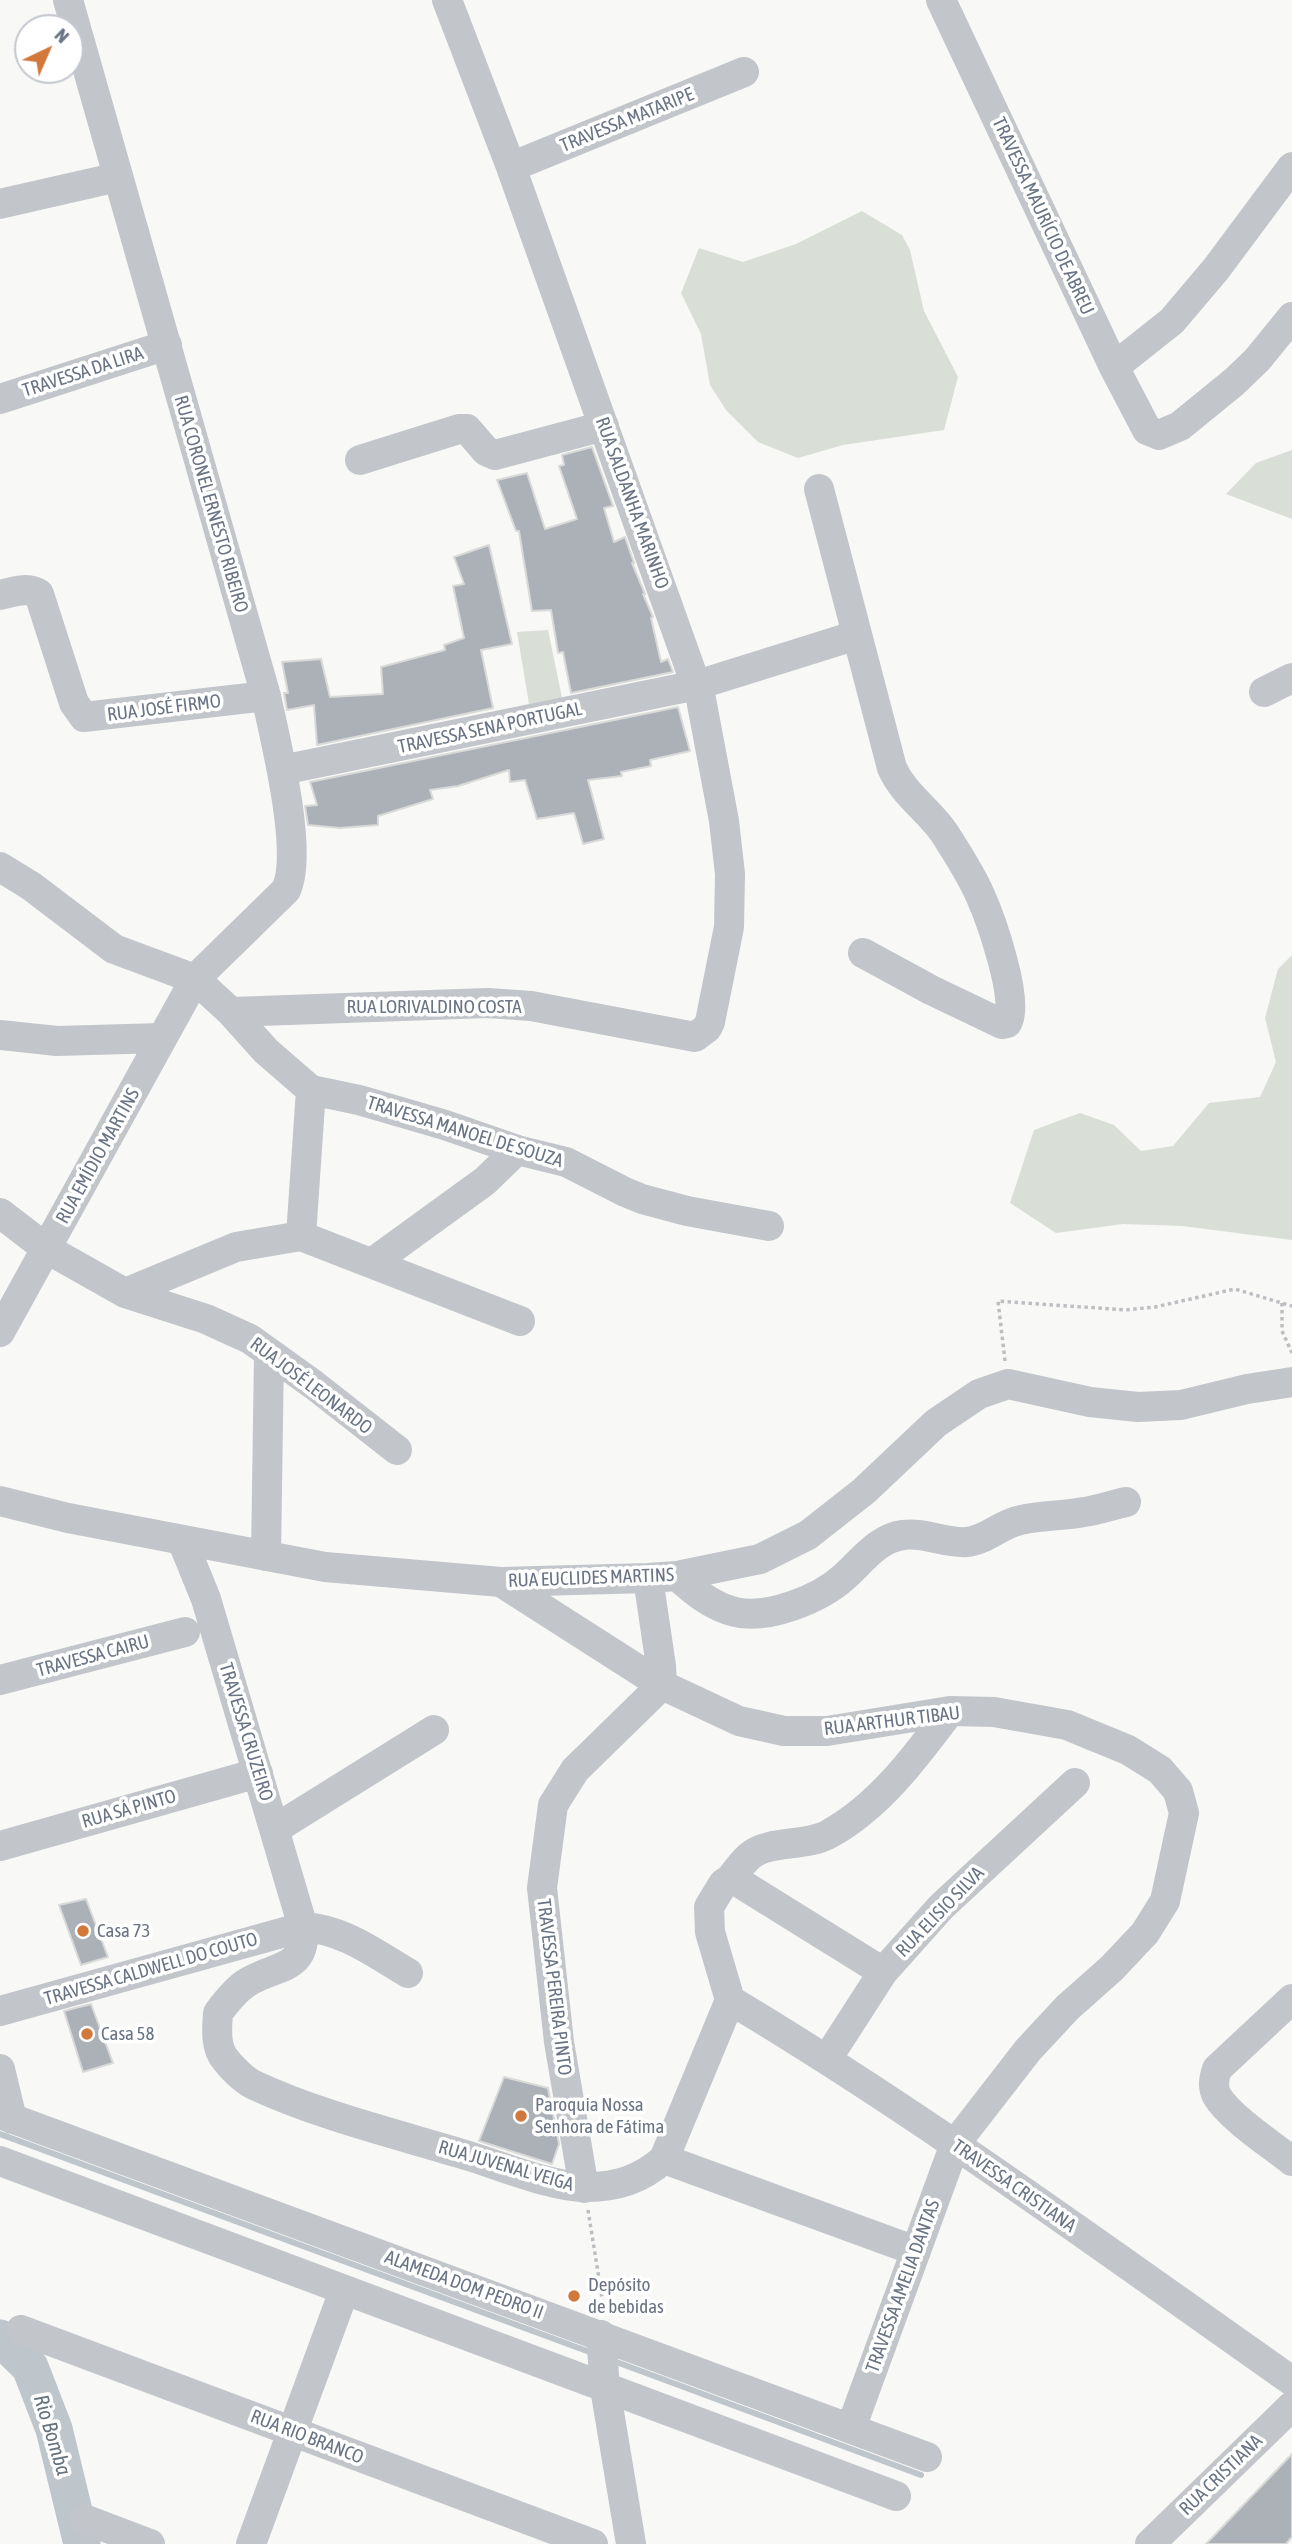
<!DOCTYPE html>
<meta charset="utf-8">
<style>
body{margin:0}
#map{position:relative;width:1292px;height:2544px;overflow:hidden;background:#f8f8f6;font-family:"Asap Condensed",sans-serif}
canvas{display:block}
.north{position:absolute;left:14px;top:14px;width:70px;height:70px;box-sizing:border-box;background:#fff;border:2px solid #c3c7ce;border-radius:50%;rotate:44deg;font-size:19px;font-weight:700;line-height:28px;text-align:center;color:#6a7484}
.north::after{content:'';display:block;margin:auto;width:24px;height:32px;background:#d2783b;clip-path:polygon(50% 0,100% 100%,50% 72%,0 100%)}
</style>
<div id="map">
<canvas width="1292" height="2544"></canvas>
<div class="north">N</div>
</div>
<script>
const c = document.querySelector('canvas').getContext('2d');
c.lineJoin = 'round';
function fillPath(path, color) { c.fillStyle = color; c.fill(path, 'evenodd'); }
function stroke(path, color, width, dash) { c.strokeStyle = color; c.lineWidth = width; c.lineCap = dash ? 'butt' : 'round'; c.setLineDash(dash || []); c.stroke(path); }
function label(font, color, halo, rows, align = 'center') {
  c.font = font + ' "Asap Condensed",sans-serif'; c.lineWidth = 7; c.setLineDash([]); c.textBaseline = 'middle'; c.strokeStyle = halo; c.fillStyle = color; for (const [text, x, y, turn = 0] of rows) {
    c.save(); c.translate(x, y); c.rotate((+turn || 0) * Math.PI / 180); c.textAlign = isNaN(turn) ? turn : align; if (halo) c.strokeText(text, 0, 0); c.fillText(text, 0, 0); c.restore();
  }
}
const green = new Path2D(`
 M862 211 902 235 910 250 924 311 958 377 944 430 843 445 798 458 758 442 726 410 710 385 701 334 681 293 699 248 743 262 796 244Z
 M1292 450V519L1226 494 1256 463Z
 M548 630 562 698 529 704 517 632Z
 M1292 955V1240L1182 1226 1123 1224 1056 1233 1010 1203 1034 1130 1080 1113 1114 1125 1141 1151 1173 1146 1209 1103 1260 1097 1276 1062 1265 1018 1278 969Z`);
const stream = new Path2D(`
 M0 2134 595 2354
 M611 2360 921 2475`);
const river = new Path2D(`
 M0 2338 30 2367 54 2429 82 2544`);
const building = new Path2D(`
 M592 447 613 506 604 508 614 542 625 537 634 563H632L645 594H643L653 617 651 618 661 662 668 659 673 672 571 693 563 652 558 653 551 610 532 611 519 531H516L497 480 527 473 545 529 577 519 559 466 564 465 562 455Z
 M489 545 512 644 481 650 493 708 317 745 314 705 287 710 284 693H288L282 662 321 659 330 697 383 694 381 667 445 650 444 645 464 638 453 586 464 584 454 557Z
 M678 707 690 751 650 760 651 766 621 772 622 776 588 780 604 839 583 844 574 813 537 819 525 780 510 782 509 770 458 786 430 790 433 799 378 816V825L340 828 308 825 305 806 317 805 310 782Z
 M86 1899 108 1957 81 1965 59 1905Z
 M91 2004 113 2063 83 2072 64 2011Z
 M504 2077 548 2088 559 2144 552 2164 479 2141Z
 M1292 2454V2537L1286 2544H1206Z`);
const path = new Path2D(`
 M1282 1303V1331L1292 1353
 M1005 1361 998 1301 1125 1310 1155 1307 1235 1289 1292 1306
 M588 2210 604 2310`);
const minor = new Path2D(`
 M941 0 1114 367 1147 430 1159 435 1180 426 1234 382 1257 360 1292 317
 M511 167 744 72
 M0 204 118 177
 M1114 367 1172 321 1216 269 1292 167
 M0 399 167 345
 M360 460 459 429H467L486 451 495 455 604 426
 M819 489 892 768C904 795 929 810 945 834 957 853 971 874 980 895 990 917 1021 1004 1007 1023L1002 1024 931 990 863 953
 M0 595C12 592 28 586 39 594L74 703 84 717 266 696
 M1264 692 1292 678
 M282 770 697 685 857 635
 M0 867 31 886 114 949 195 979 231 1012 266 1051 311 1090 359 1100 445 1125 517 1150 566 1162 625 1192 642 1199 687 1211 769 1226
 M231 1012 488 1003 531 1006 695 1037 707 1028 710 1022 729 927 730 874 724 821 701 699 511 167 447 0
 M0 1035 57 1041 162 1038
 M0 1213 47 1249 125 1293 206 1319 250 1339 314 1385 397 1450
 M301 1236 311 1090
 M372 1263 485 1181 517 1150
 M125 1293 236 1247 301 1236 520 1321
 M0 1332 195 979 286 890C304 852 275 739 266 696L68 0
 M0 1501 68 1518 325 1567 501 1582 648 1578 677 1576 760 1559 808 1535 864 1491 936 1423 979 1394 1008 1384 1090 1402 1138 1407 1181 1405 1247 1389 1292 1382
 M182 1540 206 1599 303 1927C307 1971 277 1964 248 1982 236 1989 226 2002 218 2013 217 2028 215 2047 225 2059 231 2067 243 2079 252 2084 317 2115 400 2135 469 2156 501 2166 555 2188 587 2187 618 2187 641 2179 664 2159L730 2000 710 1932 709 1907 723 1884 730 1879 735 1880 883 1972
 M266 1556 269 1353
 M677 1576C694 1591 711 1606 735 1612 767 1620 820 1599 844 1577 862 1561 878 1538 903 1535 925 1532 946 1544 967 1542 987 1540 1002 1523 1021 1520 1042 1515 1063 1516 1084 1512 1098 1510 1112 1505 1126 1502
 M501 1582 662 1685 739 1721 784 1731H827L950 1711 994 1712 1067 1725 1128 1750 1160 1770 1178 1791 1184 1813 1165 1901 1145 1933 1112 1968 1067 2008 1028 2050 955 2144 851 2428
 M0 1680 185 1632
 M275 1829 434 1730
 M0 1846 258 1773
 M730 1879C736 1872 743 1861 751 1855 770 1840 806 1847 829 1834 880 1806 916 1756 950 1711
 M1292 1999 1217 2069C1214 2078 1212 2087 1217 2096 1229 2117 1272 2145 1292 2161
 M730 2000C924 2116 1107 2251 1292 2381
 M0 2011 303 1927C343 1929 374 1953 408 1973
 M827 2059 883 1972 941 1907 1075 1783
 M0 2069 12 2119
 M0 2114 927 2457
 M664 2159 916 2251
 M0 2161 896 2496
 M584 2188 559 2042 542 1888 553 1805 575 1770 662 1685 661 1666 648 1578
 M21 2330 593 2544
 M601 2335 605 2388 631 2544
 M84 2519 150 2544
 M251 2544 344 2291
 M1150 2544 1292 2406`);
const markers = [
 [83,1931,7,"#d2783b"],
 [87,2034,7,"#d2783b"],
 [521,2116,7,"#d2783b"],
 [574,2296,7,"#d2783b"]
];
const streetNames = [
 ["TRAVESSA MATARIPE",627,120,-22],
 ["TRAVESSA MAURÍCIO DE ABREU",1043,216,65],
 ["TRAVESSA DA LIRA",83,372,-18],
 ["RUA SALDANHA MARINHO",632,503,70],
 ["RUA CORONEL ERNESTO RIBEIRO",211,504,74],
 ["RUA JOSÉ FIRMO",164,708,-7],
 ["TRAVESSA SENA PORTUGAL",490,728,-12],
 ["RUA LORIVALDINO COSTA",434,1007],
 ["TRAVESSA MANOEL DE SOUZA",465,1132,17],
 ["RUA EMÍDIO MARTINS",98,1156,-61],
 ["RUA JOSÉ LEONARDO",311,1386,37],
 ["RUA EUCLIDES MARTINS",591,1578,-2],
 ["TRAVESSA CAIRU",93,1656,-15],
 ["RUA ARTHUR TIBAU",892,1721,-7],
 ["TRAVESSA CRUZEIRO",246,1732,73],
 ["RUA SÁ PINTO",129,1809,-16],
 ["RUA ELISIO SILVA",940,1912,-46],
 ["TRAVESSA CALDWELL DO COUTO",151,1969,-16],
 ["TRAVESSA PEREIRA PINTO",554,1987,83],
 ["RUA JUVENAL VEIGA",506,2166,16],
 ["TRAVESSA CRISTIANA",1014,2186,35],
 ["ALAMEDA DOM PEDRO II",464,2285,20],
 ["TRAVESSA AMELIA DANTAS",903,2286,-70],
 ["RUA RIO BRANCO",307,2437,21],
 ["RUA CRISTIANA",1221,2475,-44]
];
const poiNames = [
 ["Casa 73",97,1931],
 ["Casa 58",101,2034],
 ["Paroquia Nossa",535,2105],
 ["Senhora de Fátima",535,2127],
 ["Depósito",588,2285],
 ["de bebidas",588,2307]
];
const waterNames = [
 ["Rio Bomba",52,2435,73]
];
fillPath(green, '#d9ded7');
stroke(stream, '#bec5cb', 6);
stroke(river, '#bec5cb', 37);
fillPath(building, '#acb1b8');
stroke(building, '#d9dad8', 2);
stroke(path, '#bcbec1', 3.5, [3.5, 3.5]);
stroke(minor, '#c2c5c9', 30);
for (const [x, y, r, color] of markers) { const dot = new Path2D(); dot.arc(x, y, r, 0, 2 * Math.PI); c.fillStyle = color; c.fill(dot); stroke(dot, '#fff', 2.5); }
label('19px', '#6a7484', '#fff', streetNames);
label('19px', '#6a7484', '#fff', poiNames, 'left');
label('italic 21px', '#66747f', '#fff', waterNames);
</script>
